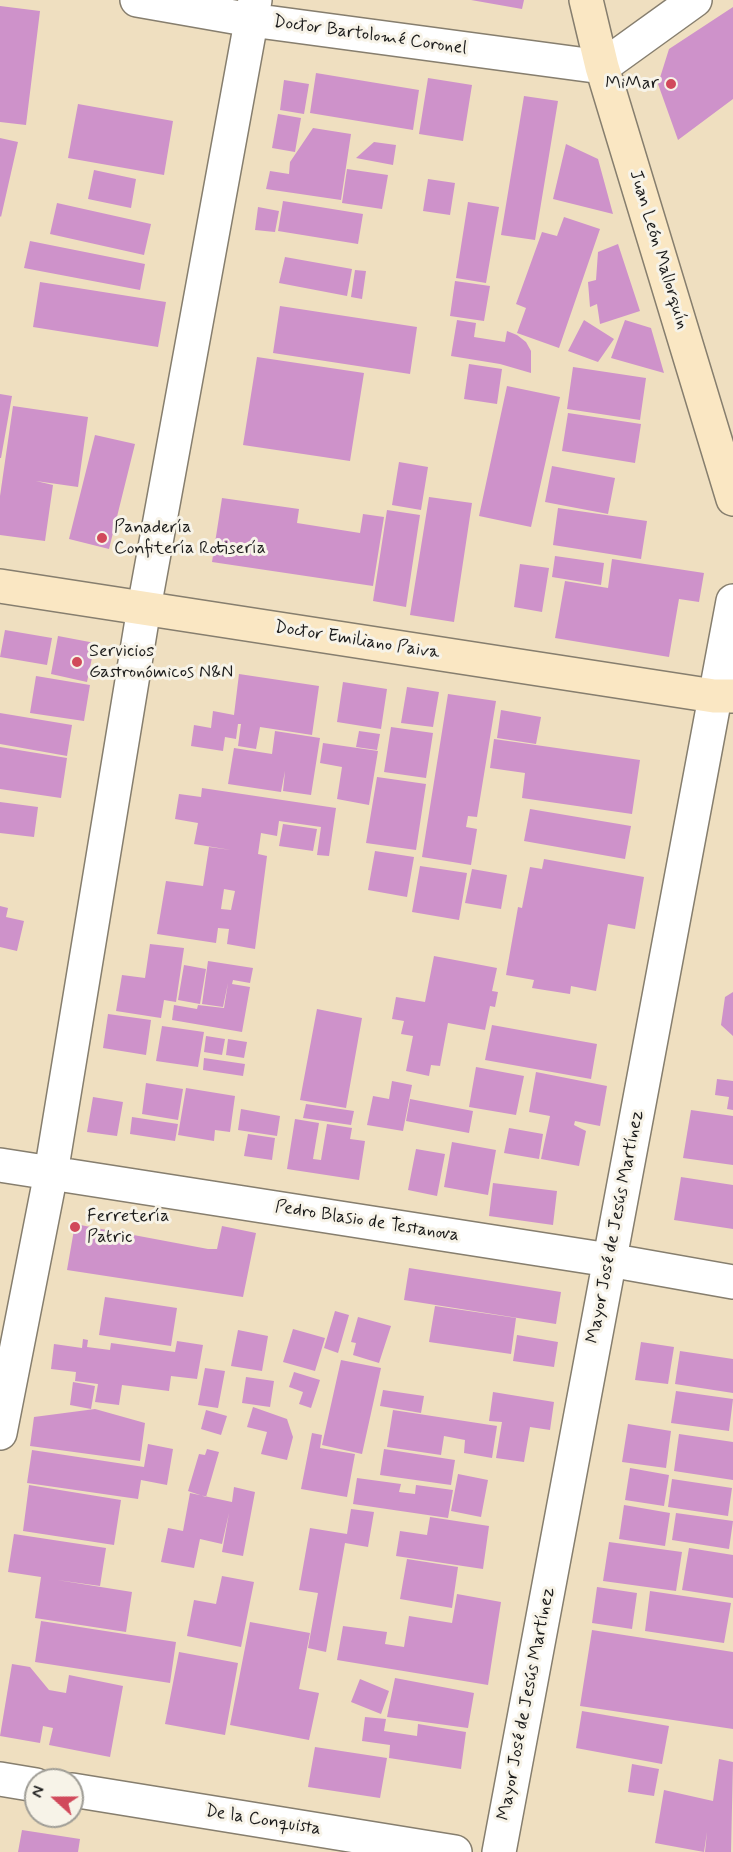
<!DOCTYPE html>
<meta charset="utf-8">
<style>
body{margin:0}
#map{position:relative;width:733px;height:1852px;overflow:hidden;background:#efdfc0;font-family:Mynerve,sans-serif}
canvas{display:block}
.north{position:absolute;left:24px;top:1768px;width:60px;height:60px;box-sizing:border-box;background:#f7f3e8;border:2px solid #9f9d96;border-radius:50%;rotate:291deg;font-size:16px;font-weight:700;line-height:24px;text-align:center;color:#1c1c1c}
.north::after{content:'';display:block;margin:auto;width:21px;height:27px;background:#d1495b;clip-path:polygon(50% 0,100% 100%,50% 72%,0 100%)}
</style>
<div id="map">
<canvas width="733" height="1852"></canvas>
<div class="north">N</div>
</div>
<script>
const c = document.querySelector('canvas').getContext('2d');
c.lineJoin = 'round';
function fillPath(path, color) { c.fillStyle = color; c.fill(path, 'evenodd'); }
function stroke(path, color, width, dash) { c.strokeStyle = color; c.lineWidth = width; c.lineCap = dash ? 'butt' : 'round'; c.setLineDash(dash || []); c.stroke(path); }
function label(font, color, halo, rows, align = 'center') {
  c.font = font + ' Mynerve,sans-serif'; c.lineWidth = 6; c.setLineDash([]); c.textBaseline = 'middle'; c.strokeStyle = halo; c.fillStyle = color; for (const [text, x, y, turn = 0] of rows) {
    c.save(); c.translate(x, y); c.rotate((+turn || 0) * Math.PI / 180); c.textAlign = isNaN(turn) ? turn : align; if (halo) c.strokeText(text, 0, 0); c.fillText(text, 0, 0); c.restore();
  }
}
const building = new Path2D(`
 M471 0H524L522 9Z
 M0 6 40 11 26 125 0 122Z
 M733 7V99L678 140 658 84 669 49Z
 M316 73 419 90 413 130 310 113Z
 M428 78 472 85 463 141 419 134Z
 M284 80 309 84 304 114 280 110Z
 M524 96 558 101 535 240 501 235Z
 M78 104 173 121 164 175 68 158Z
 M278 114 301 118 295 152 272 148Z
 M313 128 351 134 341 200 266 189 270 171 289 174 290 162Z
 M0 138 18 142 1 217 0 216Z
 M374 142 396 145 393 165 356 158Z
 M566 144 598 159 613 214 553 199Z
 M347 169 388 175 382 209 342 203Z
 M94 170 136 179 131 208 88 199Z
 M428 179 455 183 450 215 423 211Z
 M283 201 363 214 358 244 278 231Z
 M468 202 499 207 486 283 456 278Z
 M57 203 151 224 144 255 50 234Z
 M258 207 279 211 275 232 255 230Z
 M564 217 600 229 559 348 517 333 526 308 516 304 542 232 557 236Z
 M30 241 145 264 140 290 24 268Z
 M618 244 640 311 600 324 597 304 590 307 588 282 596 280 598 252Z
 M285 257 352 269 347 296 279 283Z
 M355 270 366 271 362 299 351 297Z
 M455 281 490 286 484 321 450 316Z
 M40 282 166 302 158 347 33 327Z
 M280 306 417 327 410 374 273 353Z
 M457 320 476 323 474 337 505 342 507 331 517 335 526 342 531 351V373L500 364 451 356Z
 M584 320 614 339 598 362 568 351Z
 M625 320 651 328 664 373 611 358Z
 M257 357 364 373 350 461 243 445Z
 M469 364 502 369 497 404 464 399Z
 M573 367 646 378 640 420 567 409Z
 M507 386 560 397 531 527 479 516Z
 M0 394 12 396 1 458H0Z
 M13 406 88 417 78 487 36 481 53 485 45 541 0 535V496Z
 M568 413 641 424 635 463 562 451Z
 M95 435 135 444 109 549 69 539Z
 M399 462 428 467 421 510 392 505Z
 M552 466 615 478 608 514 545 502Z
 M429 497 472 503 454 622 410 615Z
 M222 498 299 509 297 523 360 533 363 514 384 517 373 586 212 562Z
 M558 508 647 521 641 559 553 545Z
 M387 510 420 515 406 607 373 601Z
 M555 556 604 563 601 585 552 577Z
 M612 559 704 573 699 602 679 599 669 657 555 638 565 581 608 588Z
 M520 564 549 568 542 612 514 607Z
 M5 630 52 638 47 665 0 657Z
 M58 636 95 643 87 682 51 674Z
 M239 674 319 686 312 735 260 727 256 749 238 746 241 724H238L236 739 225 737 223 751 191 746 194 725 211 728 213 711 234 715Z
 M36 676 90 685 84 721 30 713Z
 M343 682 387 689 381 729 337 722Z
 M407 687 439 692 433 727 401 723Z
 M448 694 496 701 477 817 468 816 466 827 477 829 471 865 422 857Z
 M501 710 541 717 536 744 497 738Z
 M0 713 72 725 67 756 0 744Z
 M391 727 433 733 426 778 384 772Z
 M275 731 320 738 311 795 283 791 285 771 281 792 228 784 234 748 272 754Z
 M359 731 380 734 377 750 356 747Z
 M494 739 640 760 632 814 522 798 525 773 490 768Z
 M323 743 378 751 369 805 337 799 342 767 320 763Z
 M0 747 67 758 61 798 0 789Z
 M377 777 426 784 416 850 366 843Z
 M202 788 336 808 329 856 317 855 321 827 279 821 277 836 261 833 258 854 267 856 255 949 227 944 229 929 218 928 216 943 157 934 166 881 203 886 209 847 231 850 194 844 198 823 175 819 179 794 201 797ZM224 889 235 891 231 910 221 909Z
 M0 802 38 807 34 837 0 833Z
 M530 809 631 826 625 859 524 841Z
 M283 824 317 829 313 851 279 846Z
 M375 851 414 857 407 897 368 890Z
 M544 859 644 877 635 929 608 924 596 991 571 986 570 994 532 988 534 980 506 975 518 907 522 908 530 867 542 869Z
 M420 866 467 873 459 920 412 912Z
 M472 869 507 875 501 909 465 903Z
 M0 906 8 908 6 917 24 921 17 951 0 947Z
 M150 944 184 948 176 1002 164 1000 161 1018 116 1011 122 975 145 978Z
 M434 956 497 968 492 991 498 992 495 1007 490 1006 485 1030 448 1023 440 1066 431 1065 429 1076 406 1071 413 1036 401 1034 404 1021 392 1019 396 997 425 1002Z
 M208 961 253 968 250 983 233 980 232 984 250 987 242 1032 172 1020 174 1005 197 1009 198 1005 224 1008 228 983 223 1007 202 1004Z
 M184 965 206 969 200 1004 178 1000Z
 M733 992V1036L721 1025 725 997Z
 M317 1009 362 1018 346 1108 300 1100Z
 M108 1014 151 1020 146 1055 103 1048Z
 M492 1025 597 1044 591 1079 485 1060Z
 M162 1026 204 1032 198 1067 156 1061Z
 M206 1036 225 1039 222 1055 204 1052Z
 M228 1039 247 1042 244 1058 226 1055Z
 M204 1058 245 1064 243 1076 203 1070Z
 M476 1067 524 1076 516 1115 469 1107Z
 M536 1072 607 1086 600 1126 575 1121 574 1125 586 1131 579 1166 541 1159 550 1116 529 1112Z
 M717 1079 733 1081V1110L727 1109 729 1097 715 1095Z
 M392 1081 412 1085 403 1131 367 1125 373 1096 389 1099Z
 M146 1083 183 1089 178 1120 142 1114Z
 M186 1088 235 1096 230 1132 215 1130 214 1141 178 1135Z
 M93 1097 123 1102 117 1136 87 1132Z
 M410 1099 473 1111 469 1133 406 1121Z
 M306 1104 354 1111 351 1125 303 1118Z
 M241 1109 280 1116 277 1136 238 1130Z
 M691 1110 733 1116V1165L683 1158Z
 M132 1117 178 1124 175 1141 130 1134Z
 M295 1119 319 1123 313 1159 321 1160 327 1124 352 1128 350 1139 365 1141 359 1180 287 1169Z
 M509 1128 543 1134 539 1159 504 1153Z
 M248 1134 275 1138 272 1160 244 1156Z
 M452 1142 496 1150 488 1195 444 1187Z
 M416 1149 445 1154 437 1196 408 1190Z
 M681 1177 733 1185V1229L674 1220Z
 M493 1183 557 1191 553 1225 489 1216Z
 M75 1224 208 1249H217L222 1226 256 1233 243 1297 67 1270Z
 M409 1268 561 1292 556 1324 404 1300Z
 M105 1297 177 1308 171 1346 99 1335Z
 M435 1306 516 1318 511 1354 429 1342Z
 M335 1311 349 1315 338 1353 324 1348Z
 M358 1317 391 1326 379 1363 353 1355 356 1343 351 1342Z
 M293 1329 325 1338 315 1371 283 1362Z
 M238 1330 268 1336 262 1371 231 1366Z
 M517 1335 558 1342 554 1367 513 1361Z
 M83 1339 88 1340 87 1347 110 1350 111 1343 175 1352 177 1341 203 1345 197 1379 171 1376 169 1391 122 1385 119 1405 95 1402 98 1384 75 1381 76 1372 51 1369 54 1344 82 1348Z
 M641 1342 674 1347 668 1384 635 1380Z
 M680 1351 733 1359V1393L675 1384Z
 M341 1360 381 1368 362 1454 322 1445Z
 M205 1368 225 1371 218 1408 198 1405Z
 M294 1372 320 1380 311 1408 299 1404 303 1392 289 1387Z
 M246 1377 274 1381 270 1407 242 1403Z
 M73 1382 95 1386 91 1409 70 1405Z
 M383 1390 424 1396 421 1413 380 1406Z
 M676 1391 733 1399 729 1431 671 1423Z
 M493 1392 554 1402 550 1430 530 1427 524 1462 496 1458 502 1422 489 1421Z
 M253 1407 287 1419 293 1437 287 1460 261 1454 267 1432 247 1427Z
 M95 1409 145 1423 140 1461 30 1446 34 1417Z
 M206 1410 227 1416 221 1435 201 1429Z
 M393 1410 497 1426 492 1458 464 1453 465 1440 444 1436 441 1455 387 1447Z
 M628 1424 671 1431 666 1468 622 1462Z
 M312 1433 322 1435 320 1448 355 1454 347 1497 301 1489Z
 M679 1434 733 1442V1480L674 1471Z
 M148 1444 173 1449 167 1485 141 1480 138 1499 27 1483 32 1450 144 1467Z
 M207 1449 219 1452 206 1497 188 1491 199 1454 205 1455Z
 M384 1449 455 1460 451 1485 380 1475Z
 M630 1468 669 1475 664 1506 625 1500Z
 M458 1474 488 1480 481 1517 451 1511Z
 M357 1478 401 1484 399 1492 415 1494 416 1485 453 1490 448 1518 353 1504Z
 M672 1479 732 1488 728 1516 668 1507Z
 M29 1485 121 1500 114 1545 23 1531Z
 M234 1487 255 1492 243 1556 222 1552 229 1513 222 1544 200 1539 194 1568 161 1562 168 1528 183 1531 190 1493 232 1502Z
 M624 1505 670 1513 665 1546 619 1539Z
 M351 1509 374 1512 368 1547 345 1543 326 1652 308 1648 318 1593 299 1590 310 1528 347 1534Z
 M676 1513 733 1521 729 1549 672 1540Z
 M430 1517 489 1526 483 1569 396 1556 400 1531 427 1535Z
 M14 1534 106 1548 100 1586 57 1580 132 1592 126 1632 35 1618 41 1577 8 1572Z
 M609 1542 682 1552 676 1591 603 1581Z
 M689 1548 733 1555V1598L682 1590Z
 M407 1559 458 1567 452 1608 400 1599Z
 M222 1576 254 1582 241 1647 187 1636 194 1600 216 1604Z
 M597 1587 637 1593 632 1629 592 1623Z
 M650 1591 731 1603 724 1643 645 1631Z
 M457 1594 501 1602 488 1685 337 1660 343 1626 387 1632 385 1644 404 1647 409 1616 452 1623Z
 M41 1621 176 1642 170 1683 35 1662Z
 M250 1622 310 1633 299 1689 319 1693 309 1740 230 1725Z
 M592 1630 733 1652V1729L580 1706Z
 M179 1652 238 1663 225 1735 165 1724Z
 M12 1664 30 1667 49 1690 66 1693 69 1675 123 1686 110 1757 49 1745 53 1728 43 1726 40 1743 0 1736Z
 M395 1678 474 1693 468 1728 387 1717Z
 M360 1679 389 1691 381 1714 351 1702Z
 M582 1711 669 1726 662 1764 576 1748Z
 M365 1717 386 1719 384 1731 417 1736 418 1724 466 1732 461 1769 389 1758 390 1745 362 1741Z
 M315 1747 387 1758 380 1798 308 1787Z
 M719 1759 733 1762 731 1852H705L707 1832 704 1852 655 1843 664 1790 713 1801Z
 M632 1764 659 1769 654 1796 628 1792Z
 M22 1830 80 1839 78 1852H18Z`);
const street = new Path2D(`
 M137 0 251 20 602 67 695 0
 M0 1165 609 1260 733 1282
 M0 1433 51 1173 144 608 255 0
 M0 1779 36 1785
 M72 1790 455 1852
 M499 1852 733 601`);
const secondary = new Path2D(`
 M586 0 602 67 733 499
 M0 586 714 696H733`);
const markers = [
 [671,84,6,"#d1495b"],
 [102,538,6,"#d1495b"],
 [77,662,6,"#d1495b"],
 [75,1227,6,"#d1495b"]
];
const streetNames = [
 ["Doctor Bartolomé Coronel",370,36,8],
 ["Juan León Mallorquín",658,250,73],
 ["Doctor Emiliano Paiva",357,641,9],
 ["Pedro Blasio de Testanova",367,1222,9],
 ["Mayor José de Jesús Martínez",616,1227,-79],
 ["Mayor José de Jesús Martínez",527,1704,-79],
 ["De la Conquista",263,1821,9]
];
const poiNames = [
 ["MiMar",659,84,"right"],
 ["Panadería",114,528],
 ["Confitería Rotisería",114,549],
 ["Servicios",89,652],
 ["Gastronómicos N&N",89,673],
 ["Ferretería",87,1217],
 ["Patric",87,1238]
];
fillPath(building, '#ce92ca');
stroke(street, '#867e6e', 36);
stroke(secondary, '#867e6e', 36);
stroke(street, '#fff', 33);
stroke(secondary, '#fae7c3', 33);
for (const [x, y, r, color] of markers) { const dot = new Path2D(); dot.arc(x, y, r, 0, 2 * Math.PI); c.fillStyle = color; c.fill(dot); stroke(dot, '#f7f3e8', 2); }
label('18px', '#1c1c1c', '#f7f3e8', streetNames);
label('18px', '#1c1c1c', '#f7f3e8', poiNames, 'left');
</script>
